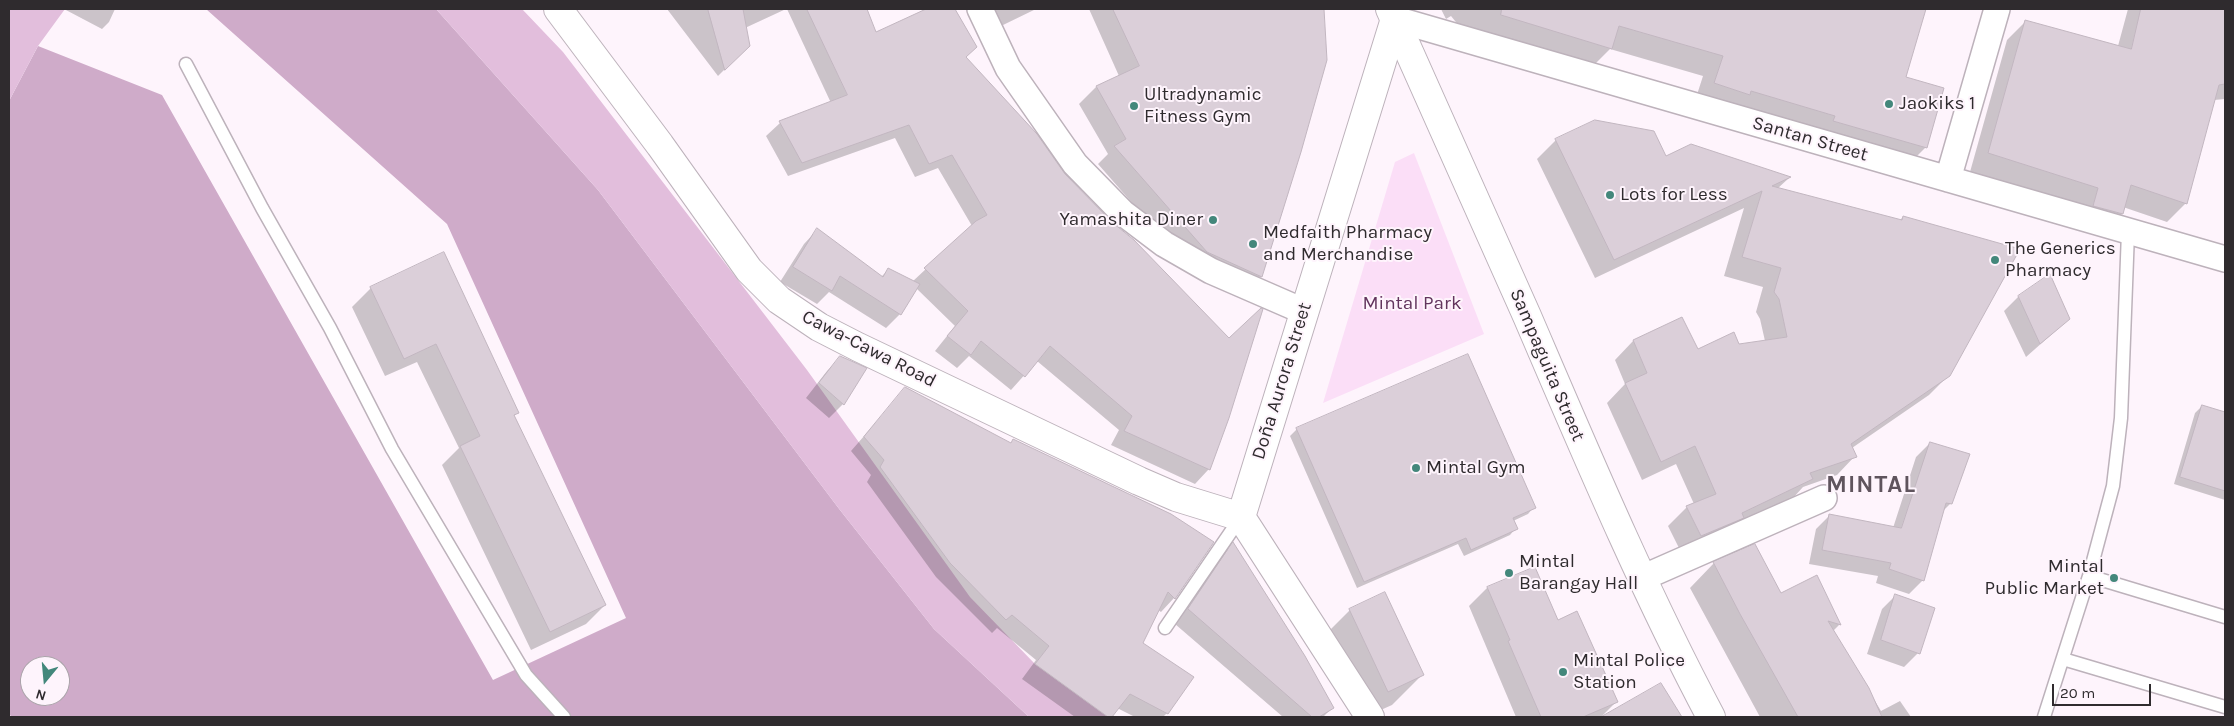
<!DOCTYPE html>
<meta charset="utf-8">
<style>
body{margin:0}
#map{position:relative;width:2234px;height:726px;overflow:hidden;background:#fef4fc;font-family:Karla,sans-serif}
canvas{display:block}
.frame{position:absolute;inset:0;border:10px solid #2f2b2e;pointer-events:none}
.north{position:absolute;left:20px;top:656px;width:50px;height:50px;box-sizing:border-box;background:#fef4fc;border:1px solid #aba4aa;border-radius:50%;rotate:197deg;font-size:14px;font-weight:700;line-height:20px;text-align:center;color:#2f2b2e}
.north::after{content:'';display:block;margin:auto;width:18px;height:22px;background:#43877b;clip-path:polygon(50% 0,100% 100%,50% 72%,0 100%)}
.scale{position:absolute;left:2052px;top:684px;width:99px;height:22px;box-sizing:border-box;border:2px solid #2f2b2e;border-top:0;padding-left:6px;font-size:15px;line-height:18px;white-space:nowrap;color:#2f2b2e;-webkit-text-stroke:4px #fef4fc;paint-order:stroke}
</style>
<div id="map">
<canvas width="2234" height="726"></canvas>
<div class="frame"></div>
<div class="north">N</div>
<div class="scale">20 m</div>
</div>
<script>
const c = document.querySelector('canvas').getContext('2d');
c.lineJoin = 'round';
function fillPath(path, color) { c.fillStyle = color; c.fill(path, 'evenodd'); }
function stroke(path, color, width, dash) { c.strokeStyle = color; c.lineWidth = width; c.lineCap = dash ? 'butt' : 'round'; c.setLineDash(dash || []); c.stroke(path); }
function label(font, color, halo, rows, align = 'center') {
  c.font = font + ' Karla,sans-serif'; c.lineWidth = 4; c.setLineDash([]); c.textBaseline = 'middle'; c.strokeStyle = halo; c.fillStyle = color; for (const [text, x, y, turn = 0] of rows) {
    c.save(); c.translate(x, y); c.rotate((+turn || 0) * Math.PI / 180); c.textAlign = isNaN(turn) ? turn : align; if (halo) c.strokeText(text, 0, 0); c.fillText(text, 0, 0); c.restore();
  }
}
const green = new Path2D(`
 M1414 153 1484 334 1323 403 1395 162Z`);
const forest = new Path2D(`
 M206 9H436L598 190 840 510 934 629 1029 717H12L9 714V101L38 46 162 95 493 680 626 618 447 224ZM30 666H60V696H30Z`);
const water = new Path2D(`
 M9 9H65L38 46 9 101Z
 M436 9H522L563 52 807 370 970 597 1035 664 1108 717H1029L934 629 840 510 598 190Z`);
const shadow = new Path2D(`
 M64 9H115L109 22 102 29Z
 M667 9H786L745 28 734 60 718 76Z
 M787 9H865L875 34 929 9H954L975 46 965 57 1228 417 1208 470 1195 484 1111 445 1119 430 1037 361 1011 390 969 356 957 368 935 351 955 326 916 288 900 314 886 328 829 292 817 304 780 282 804 244 817 230 881 277 888 270 912 282 972 226 938 168 915 177 895 138 788 176 766 136 780 123 831 103Z
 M991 9H1036L1001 26Z
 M1089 9H1322L1326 60 1300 152 1261 277 1244 294 1190 269 1098 164 1108 154 1079 104 1096 87 1119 76Z
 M1441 9H1924L1905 78 1926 147 1905 168 1694 104 1703 76 1610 49 1590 69 1464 32 1451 16 1446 19Z
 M2128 9H2225V99L2214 100 2186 203 2167 222 2123 207 2122 214 2103 233 2080 207 1970 172 2007 40 2026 21 2118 46Z
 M1556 140 1789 178 1777 189 1899 221 1903 217 1949 375 1929 395 1852 448 1855 456 1837 475 1803 487 1793 498 1682 554 1668 526 1687 507 1694 504 1676 464 1642 480 1607 403 1625 384 1615 360 1633 341 1682 318 1698 351 1765 341 1760 319 1756 312 1763 287 1724 276 1744 208 1595 278 1537 159Z
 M2049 276 2069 319 2026 357 2004 311 2018 297Z
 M371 288 518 412 513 417 605 605 586 624 531 650 442 465 459 448 417 362 385 376 352 307Z
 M841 357 843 404 829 418 806 398 827 371Z
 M905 389 1010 444 1174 598 1161 612 1158 610 1141 643 1167 713 1163 717H1135L1117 708 1110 717H1075L1022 679 1036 660 997 628 992 633 936 577 867 482 871 475 851 451Z
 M2202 406 2225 413V500L2174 484 2195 413Z
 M1297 429 1534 507 1528 514 1513 521 1516 528 1510 535 1464 556 1458 544 1357 588 1290 436Z
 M1930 443 1951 503 1943 511 1923 580 1909 594 1876 583 1878 576 1809 564 1816 529 1830 515 1893 528 1916 457Z
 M1233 544 1332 708 1323 717H1283L1175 624 1220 558Z
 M1714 563 1781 595 1816 576 1839 625 1833 631 1881 711 1900 701 1911 717H1760L1690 588Z
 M1534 569 1557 621 1616 702 1601 717H1516L1469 606 1487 588Z
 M1895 596 1918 653 1904 667 1867 654 1882 609Z
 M1350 610 1422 675 1392 705 1365 717 1320 640Z
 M1610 713 1679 715 1677 717H1606Z`);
const building = new Path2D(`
 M708 9H743L750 46 725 70Z
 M807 9H867L876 32 926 9H955L977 47 966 57 1037 134 1065 174 1113 223 1134 240 1229 338 1261 308 1263 309 1229 418 1210 470 1124 431 1132 416 1050 346 1025 377 981 341 971 355 947 336 968 311 924 268 976 221 987 215 952 155 929 164 909 125 802 163 779 121 847 95Z
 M1113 9H1324L1327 60 1301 152 1262 277 1207 252 1114 146 1126 139 1096 86 1139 66Z
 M1502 9H1926L1906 77 1944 88 1927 148 1833 121 1835 116 1751 91 1750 95 1714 83 1723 56 1619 26 1612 49 1501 15Z
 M2141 9H2225V84L2219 85 2187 204 2131 185 2123 214 2093 206 2098 188 1988 153 2025 20 2131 49Z
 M1595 120 1654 131 1666 156 1691 144 1791 177 1772 186 1902 220 1903 216 2020 249 1950 376 1851 444 1857 457 1810 473 1813 479 1742 513 1744 518 1701 536 1686 506 1716 494 1695 446 1661 462 1625 383 1647 373 1633 340 1682 317 1698 349 1734 332 1739 344 1787 337 1779 299 1774 292 1781 268 1742 257 1762 191 1614 260 1555 139Z
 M817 228 883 277 888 268 920 284 901 315 840 276 832 291 793 267Z
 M444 252 519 413 514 415 606 605 550 632 460 446 480 436 436 344 404 359 370 287Z
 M2050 274 2070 319 2040 344 2018 296Z
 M1468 354 1536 508 1513 518 1518 529 1471 550 1466 538 1364 582 1296 428Z
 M840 356 867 368 844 405 819 383Z
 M905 387 1011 443 1013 439 1171 514 1214 542 1175 599 1168 592 1143 643 1194 677 1168 714 1130 694 1112 717H1108L1035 664 1049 646 1012 615 1006 620 950 563 880 467 884 460 864 437Z
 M2202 405 2225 412V491L2180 477Z
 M1930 442 1970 454 1952 504 1946 503 1924 581 1889 569 1891 563 1822 550 1829 514 1901 528Z
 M1233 542 1305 656 1334 708 1319 717H1312L1188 609Z
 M1755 544 1781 593 1817 575 1841 625 1828 621 1869 688 1882 717H1798L1740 614 1713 562Z
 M1535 567 1558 620 1577 611 1618 702 1583 717H1541L1508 641 1510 640 1487 587Z
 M1385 592 1424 675 1388 692 1349 609Z
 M1895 594 1935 608 1920 654 1881 640Z
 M1661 683 1682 717H1601Z`);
const lane = new Path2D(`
 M186 64 262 208 330 328 392 449 526 675 564 717
 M2089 576 2225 617
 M1165 628 1241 517
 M2063 659 2225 707
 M2044 717 2089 576 2113 486 2121 418 2128 232`);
const street = new Path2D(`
 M980 9 1008 68 1075 164 1123 213 1164 244 1211 271 1303 311
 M1395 19 2225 259
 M1948 179 1997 9
 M1642 578 1824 498`);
const secondary = new Path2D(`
 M558 9 660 145 749 270 779 300 819 327 858 347 1139 481 1176 497 1241 517
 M1370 717 1241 517 1395 19`);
const highway = new Path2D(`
 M1390 9C1436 111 1482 213 1527 316 1585 451 1642 587 1711 717`);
const markers = [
 [1889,104,5,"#43877b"],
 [1134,106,5,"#43877b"],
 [1610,195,5,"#43877b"],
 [1213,220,5,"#43877b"],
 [1253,244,5,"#43877b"],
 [1995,260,5,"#43877b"],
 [1416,468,5,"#43877b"],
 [1509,573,5,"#43877b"],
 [2114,578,5,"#43877b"],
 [1563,672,5,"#43877b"]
];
const poiNames = [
 ["Ultradynamic",1144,95],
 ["Fitness Gym",1144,117],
 ["Jaokiks 1",1899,104],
 ["Lots for Less",1620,195],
 ["Yamashita Diner",1203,220,"right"],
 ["Medfaith Pharmacy",1263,233],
 ["and Merchandise",1263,255],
 ["The Generics",2005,249],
 ["Pharmacy",2005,271],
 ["Mintal Gym",1426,468],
 ["Mintal",1519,562],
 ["Barangay Hall",1519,584],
 ["Mintal",2104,567,"right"],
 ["Public Market",2104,589,"right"],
 ["Mintal Police",1573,661],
 ["Station",1573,683]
];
const streetNames = [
 ["Santan Street",1810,139,16],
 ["Cawa-Cawa Road",869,349,27],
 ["Sampaguita Street",1547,365,67],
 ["Doña Aurora Street",1282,381,-73]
];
const parkNames = [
 ["Mintal Park",1412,304]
];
const districtNames = [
 ["MINTAL",1871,485]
];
fillPath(green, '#fbdef7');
fillPath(forest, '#cfabc9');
fillPath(water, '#e2bedc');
fillPath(shadow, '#0003');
fillPath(building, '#dbcfd9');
stroke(building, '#c2b6c0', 1);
stroke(lane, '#bdb2bb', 15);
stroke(street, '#bdb2bb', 28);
stroke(secondary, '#bdb2bb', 30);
stroke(highway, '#bdb2bb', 30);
stroke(lane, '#fff', 12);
stroke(street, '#fff', 25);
stroke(secondary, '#fff', 28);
stroke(highway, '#fff', 28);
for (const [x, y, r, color] of markers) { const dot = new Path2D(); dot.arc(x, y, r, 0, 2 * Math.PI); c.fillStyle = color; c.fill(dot); stroke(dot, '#fef4fc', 2); }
label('19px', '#2f2b2e', '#fef4fc', poiNames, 'left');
label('19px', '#2f2b2e', '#fef4fc', streetNames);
label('19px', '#62345d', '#fef4fc', parkNames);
c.letterSpacing = '1px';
label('bold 24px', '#5f545d', '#fef4fc', districtNames);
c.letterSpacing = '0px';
</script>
